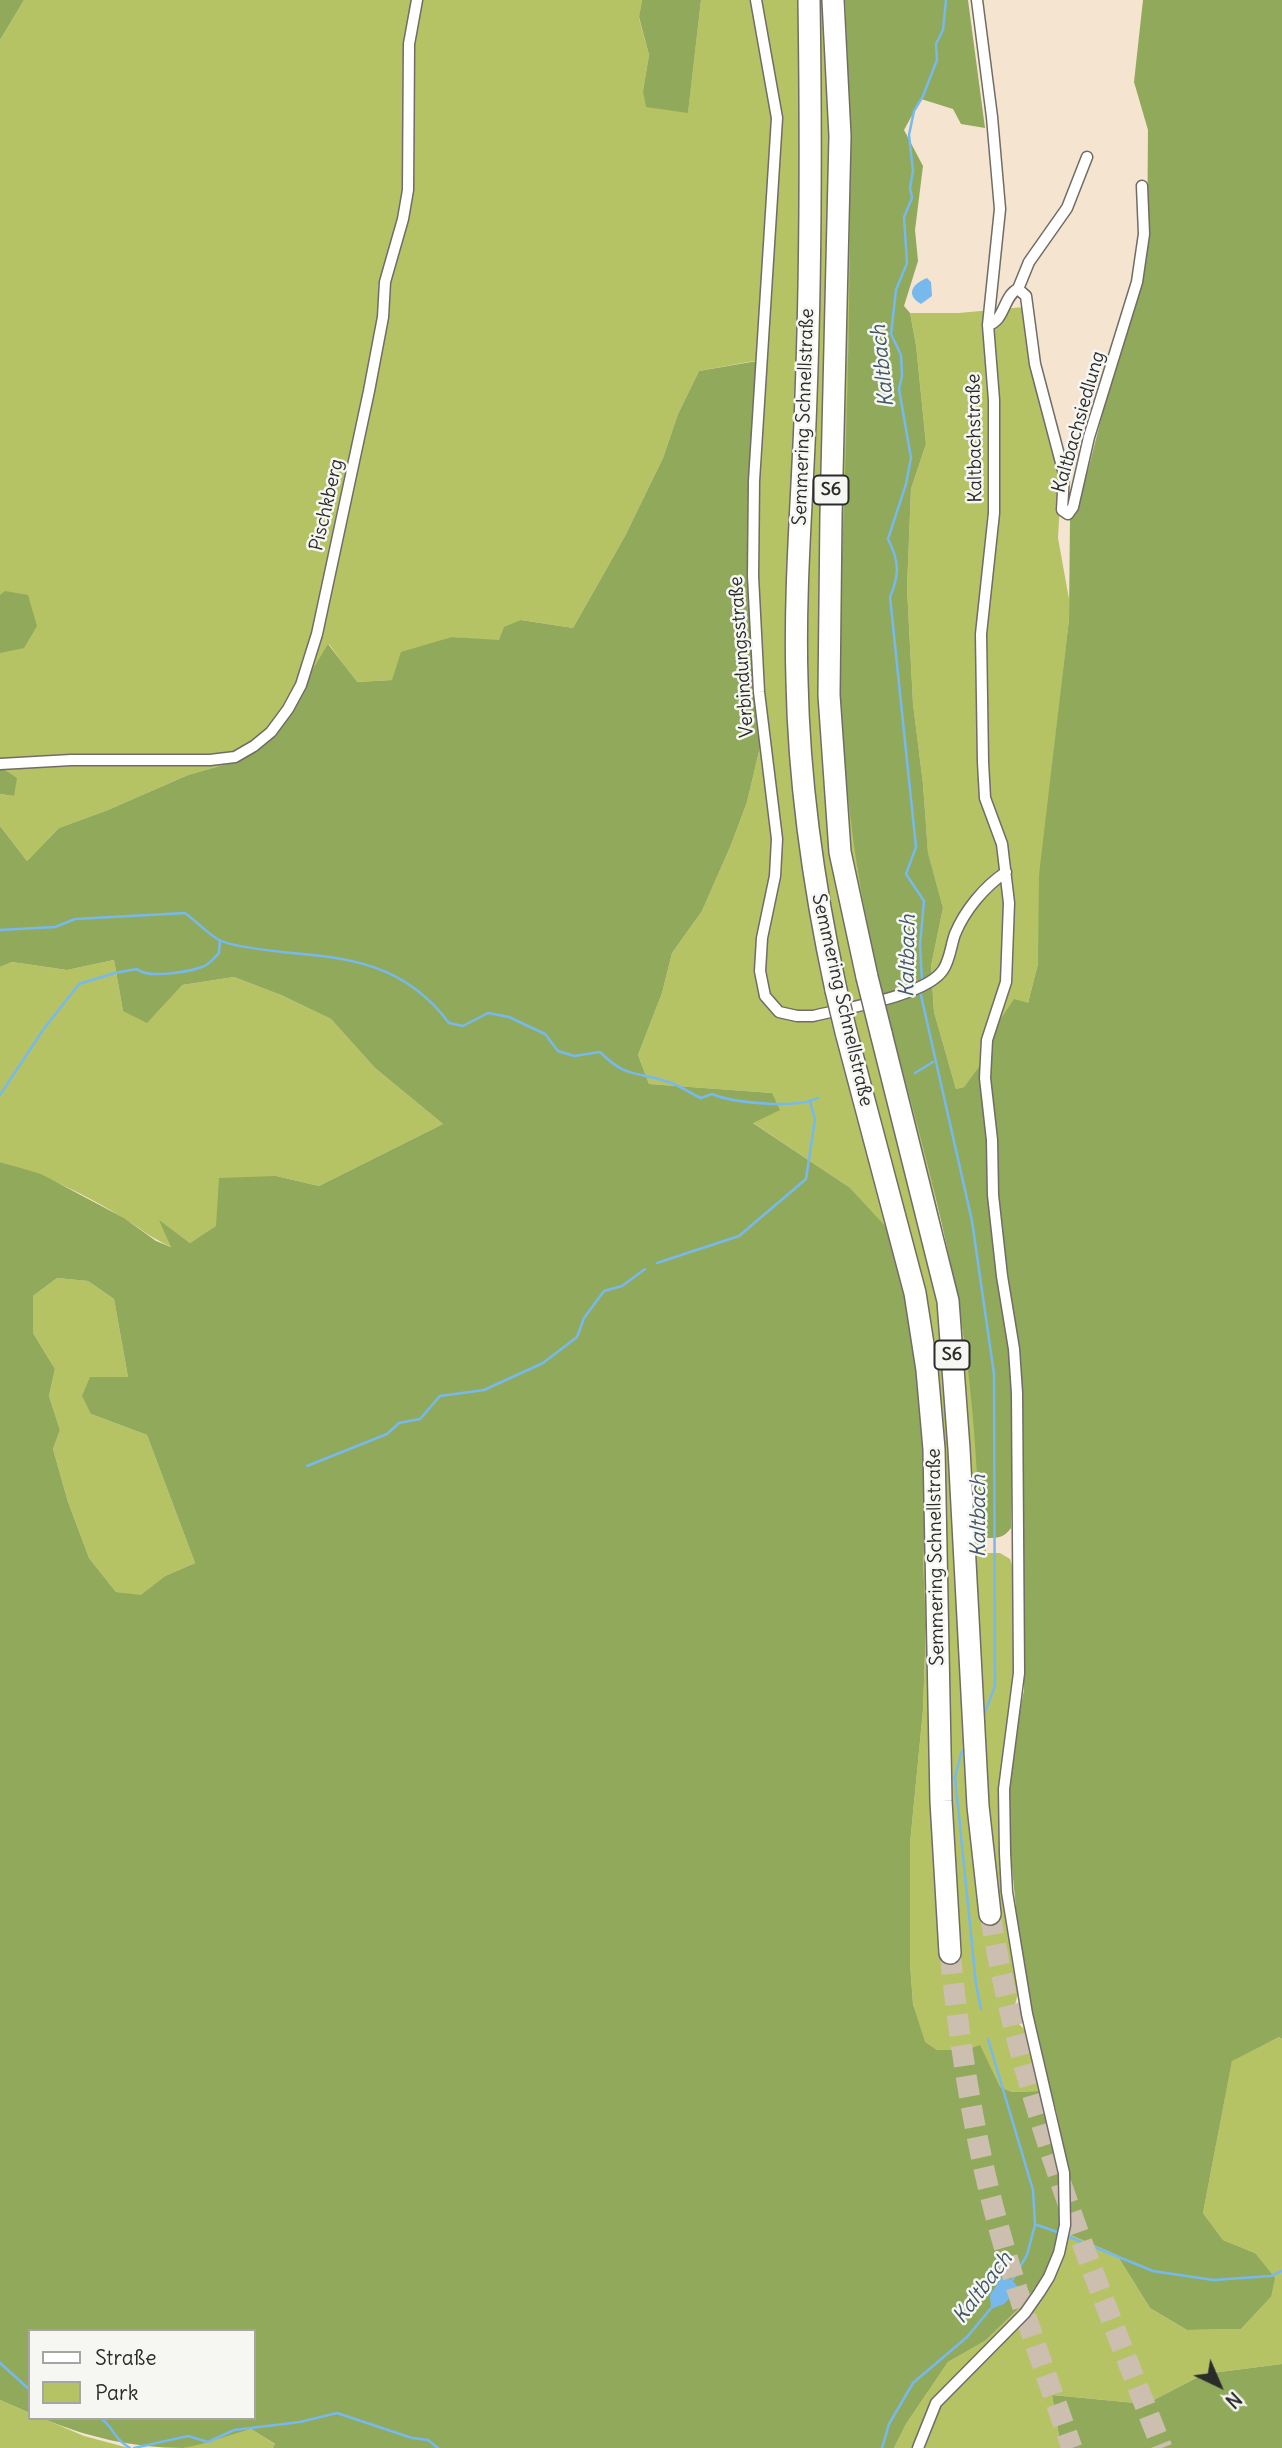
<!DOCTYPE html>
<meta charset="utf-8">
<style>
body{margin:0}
#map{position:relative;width:1282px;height:2448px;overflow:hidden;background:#f4e4d0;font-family:Delius,sans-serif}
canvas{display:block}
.legend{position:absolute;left:28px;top:2329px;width:228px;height:91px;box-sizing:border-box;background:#f6f6f2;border:2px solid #a5a5a2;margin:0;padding:9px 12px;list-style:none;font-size:21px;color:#2b2b2b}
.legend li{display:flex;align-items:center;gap:14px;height:35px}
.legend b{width:35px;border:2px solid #a5a5a2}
.north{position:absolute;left:1184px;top:2350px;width:70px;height:70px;-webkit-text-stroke:5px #f6f6f2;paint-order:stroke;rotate:136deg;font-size:19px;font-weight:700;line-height:28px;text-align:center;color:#2b2b2b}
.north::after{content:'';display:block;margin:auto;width:24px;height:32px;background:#2b2b2b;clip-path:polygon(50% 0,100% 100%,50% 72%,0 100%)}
</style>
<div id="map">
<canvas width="1282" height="2448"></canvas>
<ul class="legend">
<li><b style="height:9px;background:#fff"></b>Straße</li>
<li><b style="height:19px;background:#b5c365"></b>Park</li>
</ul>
<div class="north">N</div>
</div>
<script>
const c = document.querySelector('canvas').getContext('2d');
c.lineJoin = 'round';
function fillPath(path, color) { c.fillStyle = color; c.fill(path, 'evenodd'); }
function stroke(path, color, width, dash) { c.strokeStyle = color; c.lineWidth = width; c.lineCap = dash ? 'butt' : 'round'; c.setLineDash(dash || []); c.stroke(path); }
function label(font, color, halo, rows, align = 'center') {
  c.font = font + ' Delius,sans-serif'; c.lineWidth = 5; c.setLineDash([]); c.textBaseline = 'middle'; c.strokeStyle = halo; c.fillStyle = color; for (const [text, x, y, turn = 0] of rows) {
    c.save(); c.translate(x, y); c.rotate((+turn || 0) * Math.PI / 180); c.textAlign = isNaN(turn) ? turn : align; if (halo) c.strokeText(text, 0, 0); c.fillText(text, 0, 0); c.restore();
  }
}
const green = new Path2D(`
 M24 0H642L639 18 649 55 643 91 688 112 701 0H845L848 67 851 242 847 420 857 866 880 977 932 1183 958 1301 972 1397 978 1462 979 1526 986 1538V1553H1000L1010 1559 1015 1575V1687L1000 1792 999 1818 1000 1857 1007 1924 1019 1989 1015 2005 1018 2023 1025 2030 1040 2091 1012 2092 999 2087 969 2049 937 2050 924 2042 913 2004 910 1964V1844L923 1710 926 1625 923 1559 849 1187 752 1122 772 1093 649 1084 638 1055 662 993 672 953 702 911 731 845 747 802 761 743 757 587V469L765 359 699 371 678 414 663 458 625 536 573 628 521 620 500 641 452 637 392 680 356 682 329 644 273 735 237 761 188 775 108 810 59 828 27 861 0 826V794L14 796 0 767V40Z
 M1024 307 1061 484 1058 538 1069 599V619L1050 786 1038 964 1028 1003 964 1087 956 1089 934 1012 931 966 943 908 928 854 923 784 913 704 907 588 911 489 926 444 916 345 910 313H959Z
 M114 960 123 1011 182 985 234 977 281 995 331 1019 375 1068 443 1124 319 1186 276 1176 217 1226 190 1243 161 1222 172 1247C154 1240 141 1229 125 1219 86 1194 44 1175 0 1162V967L12 962 67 970Z
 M57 1278 88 1281 114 1299 128 1377 91 1414 147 1435 195 1563 165 1576 141 1596 116 1592 89 1558 68 1502 53 1449 60 1430 49 1396 55 1369 33 1333V1296Z
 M1279 2037 1282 2039V2364L1204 2374 1146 2404 1052 2395 1061 2448H894L906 2424 948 2362 985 2341 1017 2310 1046 2275 1058 2236 1066 2233 1117 2255 1150 2308 1187 2330 1241 2329 1271 2297 1255 2253 1223 2240 1203 2213 1232 2060Z
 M0 2400 30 2413V2418H42L84 2436 129 2448H0Z
 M251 2429 276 2445 273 2448H182Z`);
const forest = new Path2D(`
 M0 0H24L0 40Z
 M642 0H701L688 113 646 107 643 91 649 55 639 17Z
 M845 0H968L985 128 961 124 953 109 921 99 904 130 923 166 915 230 918 261 904 306 910 313 916 345 926 444 911 489 907 588 913 704 923 784 928 853 943 908 931 966 934 1012 956 1089 964 1087 981 1064 989 1152 990 1202 1011 1368 1013 1434 1011 1528C1004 1538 998 1538 986 1538L982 1534 979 1526C977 1451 971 1377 958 1303 932 1155 880 1013 857 866 852 833 848 799 845 766 835 658 843 549 846 441 850 294 853 147 845 0Z
 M1143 0H1282V2039L1279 2037 1232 2061 1203 2213 1223 2240 1255 2253 1275 2278 1271 2297 1241 2329 1187 2330 1150 2308 1117 2255 1066 2233V2169L1057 2114 1036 2037 1017 1919 1009 1836V1781L1015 1736 1024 1690 1023 1442 1020 1361 997 1198 989 1056 996 1026 1014 999 1028 1003 1038 964 1039 875 1069 619 1070 520 1088 470 1116 361 1147 258 1148 130 1134 82Z
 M757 361 752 452 761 743 747 802 731 845 702 911 672 953 662 993 638 1055 649 1084 772 1093 780 1110 753 1123 849 1187 885 1226 892 1246 904 1290 917 1361 928 1502 923 1559 926 1625 923 1710 910 1844V1964L913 2004 925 2042 937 2050 969 2049 980 2045 1000 2087 1012 2092 1040 2091 1060 2169 1063 2194 1058 2236 1046 2275 1017 2310 985 2341 948 2362 906 2424 894 2448H273L275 2444 251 2429C229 2435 206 2444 183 2448 134 2448 86 2437 42 2418H254V2331H30V2413L0 2400V1162L41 1174 124 1218 156 1241 171 1247 159 1220 190 1243 216 1226 219 1178 276 1176 319 1186 443 1124 375 1068 331 1019 281 995 234 977 182 985 147 1023 123 1011 114 960 67 970 12 962 0 967V826L27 861 59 828 108 810 188 775 237 761 273 735 328 644 357 682 392 680 401 652 452 637 499 640 504 627 521 620 573 628 625 536 663 458 678 414 699 371ZM57 1278 88 1281 114 1299 128 1377H90L82 1396 91 1414 147 1435 195 1563 165 1576 141 1595 116 1592 89 1558 68 1502 53 1449 60 1430 49 1396 55 1369 33 1333V1296Z
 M5 591 28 595 37 626 24 648 0 653V595Z
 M0 767 17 778 14 796 0 794Z
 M1282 2364V2448H1061L1052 2395 1146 2404 1204 2374Z`);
const water = new Path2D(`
 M927 278 931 282 932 296 921 304C904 294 914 283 927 278Z
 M1002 2277 1012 2280 1019 2288 1004 2304 991 2309 990 2295Z`);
const stream = new Path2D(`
 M0 930 55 927 75 919 185 913C196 921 207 933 219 940 233 947 266 950 282 952 351 958 405 964 449 1023L463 1026 488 1013 509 1017 545 1034 558 1051 574 1056 600 1052C626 1078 634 1071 665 1081 678 1084 689 1093 701 1098L712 1094C733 1103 797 1109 818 1098
 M922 981 920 945 924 901 906 874 916 847 890 597C900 574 899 561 888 539L906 484 911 458 899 389 902 376 901 355 891 334 896 290 907 263 904 217 912 198 910 188 913 171 909 135 914 111 923 96 937 60 936 44 943 30 946 0
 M920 991 972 1221 994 1374 995 1686 982 1720
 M915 1073 933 1062
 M0 1095 43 1030 79 984 115 973 137 969C147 979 188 972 202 967 209 965 214 958 219 953L220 940
 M657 1263 739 1236 806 1179 815 1119 810 1102
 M307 1466 387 1434 399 1423 420 1419 440 1396 484 1390 543 1363 577 1337 584 1318 604 1291 622 1286 645 1269
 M966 1746 961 1754 955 1777 976 1984 981 2009
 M988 2039 1033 2190 1035 2225 1027 2255 1011 2282
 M1037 2225 1060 2233
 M1067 2236 1153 2271 1213 2280 1271 2276 1282 2271
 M0 2363 30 2390
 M100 2418C113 2425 112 2438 130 2448
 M134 2448 188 2436 208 2442 234 2430 300 2422 337 2413 412 2438 428 2440 438 2448
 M882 2448 889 2424 913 2383 967 2337 992 2307`);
const highwayTunnel = new Path2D(`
 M990 1914C1021 2100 1093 2274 1162 2448
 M950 1953C959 2039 972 2126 994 2210 1015 2291 1044 2369 1072 2448`);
const street = new Path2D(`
 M756 0 777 118 754 481 753 576 759 692 777 839 775 876 762 938 760 971 765 996 779 1012 797 1016H813C845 1008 926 996 943 970 950 960 951 945 955 934 965 910 984 887 1006 872
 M1018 289 1029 262 1067 208 1087 157
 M988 325C1005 321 1003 296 1018 289L1026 296 1035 364 1064 474 1062 510 1068 514 1073 507 1089 437 1137 282 1144 234 1142 186
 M0 764 71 760H210L235 757 254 746 271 732 288 709 301 685 317 634 369 391 383 317 385 282 403 219 408 190 409 44 417 0
 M918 2448 936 2403 1025 2313 1039 2293 1049 2277 1059 2253 1065 2225 1064 2173 1027 2014 1007 1892 1005 1853 1004 1789 1019 1673 1017 1393 1014 1349 1002 1276 993 1195 992 1140 985 1078 987 1040 1006 982 1009 903 1002 844 985 798 983 762 981 634 994 513V400L988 325 1000 209 992 117 977 0`);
const highway = new Path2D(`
 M809 0C811 132 811 264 806 396 803 491 794 586 797 681 799 785 814 888 836 990
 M833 0 840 136 831 515 829 695 840 852 867 977
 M846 1032 915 1293 927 1370 934 1449 941 1801 950 1953
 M881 1033 948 1301 959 1449 978 1806 990 1914`);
const highwayBridge = new Path2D(`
 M867 977 881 1033
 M836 990 846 1032`);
const shields = [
 [831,490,35],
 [952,1355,35]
];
const shieldNames = [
 ["S6",831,490],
 ["S6",952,1355]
];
const streetNames = [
 ["Semmering Schnellstraße",804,417,-88],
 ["Kaltbachsiedlung",1079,422,-74],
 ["Kaltbachstraße",975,438,-91],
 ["Pischkberg",327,505,-77],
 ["Verbindungsstraße",742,657,-94],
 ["Semmering Schnellstraße",842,1000,77],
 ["Semmering Schnellstraße",936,1557,-91]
];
const waterNames = [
 ["Kaltbach",883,366,-96],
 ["Kaltbach",908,956,-89],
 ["Kaltbach",979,1516,-90],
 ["Kaltbach",983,2288,-53]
];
fillPath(green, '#b5c365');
fillPath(forest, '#90a95a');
fillPath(water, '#78b9ed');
stroke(stream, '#78b9ed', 2.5);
stroke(highwayTunnel, '#ccbfaf', 21, [21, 10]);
stroke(street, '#716c65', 13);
stroke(highway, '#716c65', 24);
stroke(street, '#fff', 10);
stroke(highway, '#fff', 21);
stroke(highwayBridge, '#716c65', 24, []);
stroke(highwayBridge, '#fff', 21);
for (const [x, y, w] of shields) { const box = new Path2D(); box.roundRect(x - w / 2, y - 14.5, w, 29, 5); c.fillStyle = '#f6f6f2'; c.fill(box); stroke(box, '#2b2b2b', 2); }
label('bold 18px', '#2b2b2b', null, shieldNames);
label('19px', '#2b2b2b', '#f6f6f2', streetNames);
label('italic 21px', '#425665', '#f6f6f2', waterNames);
</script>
